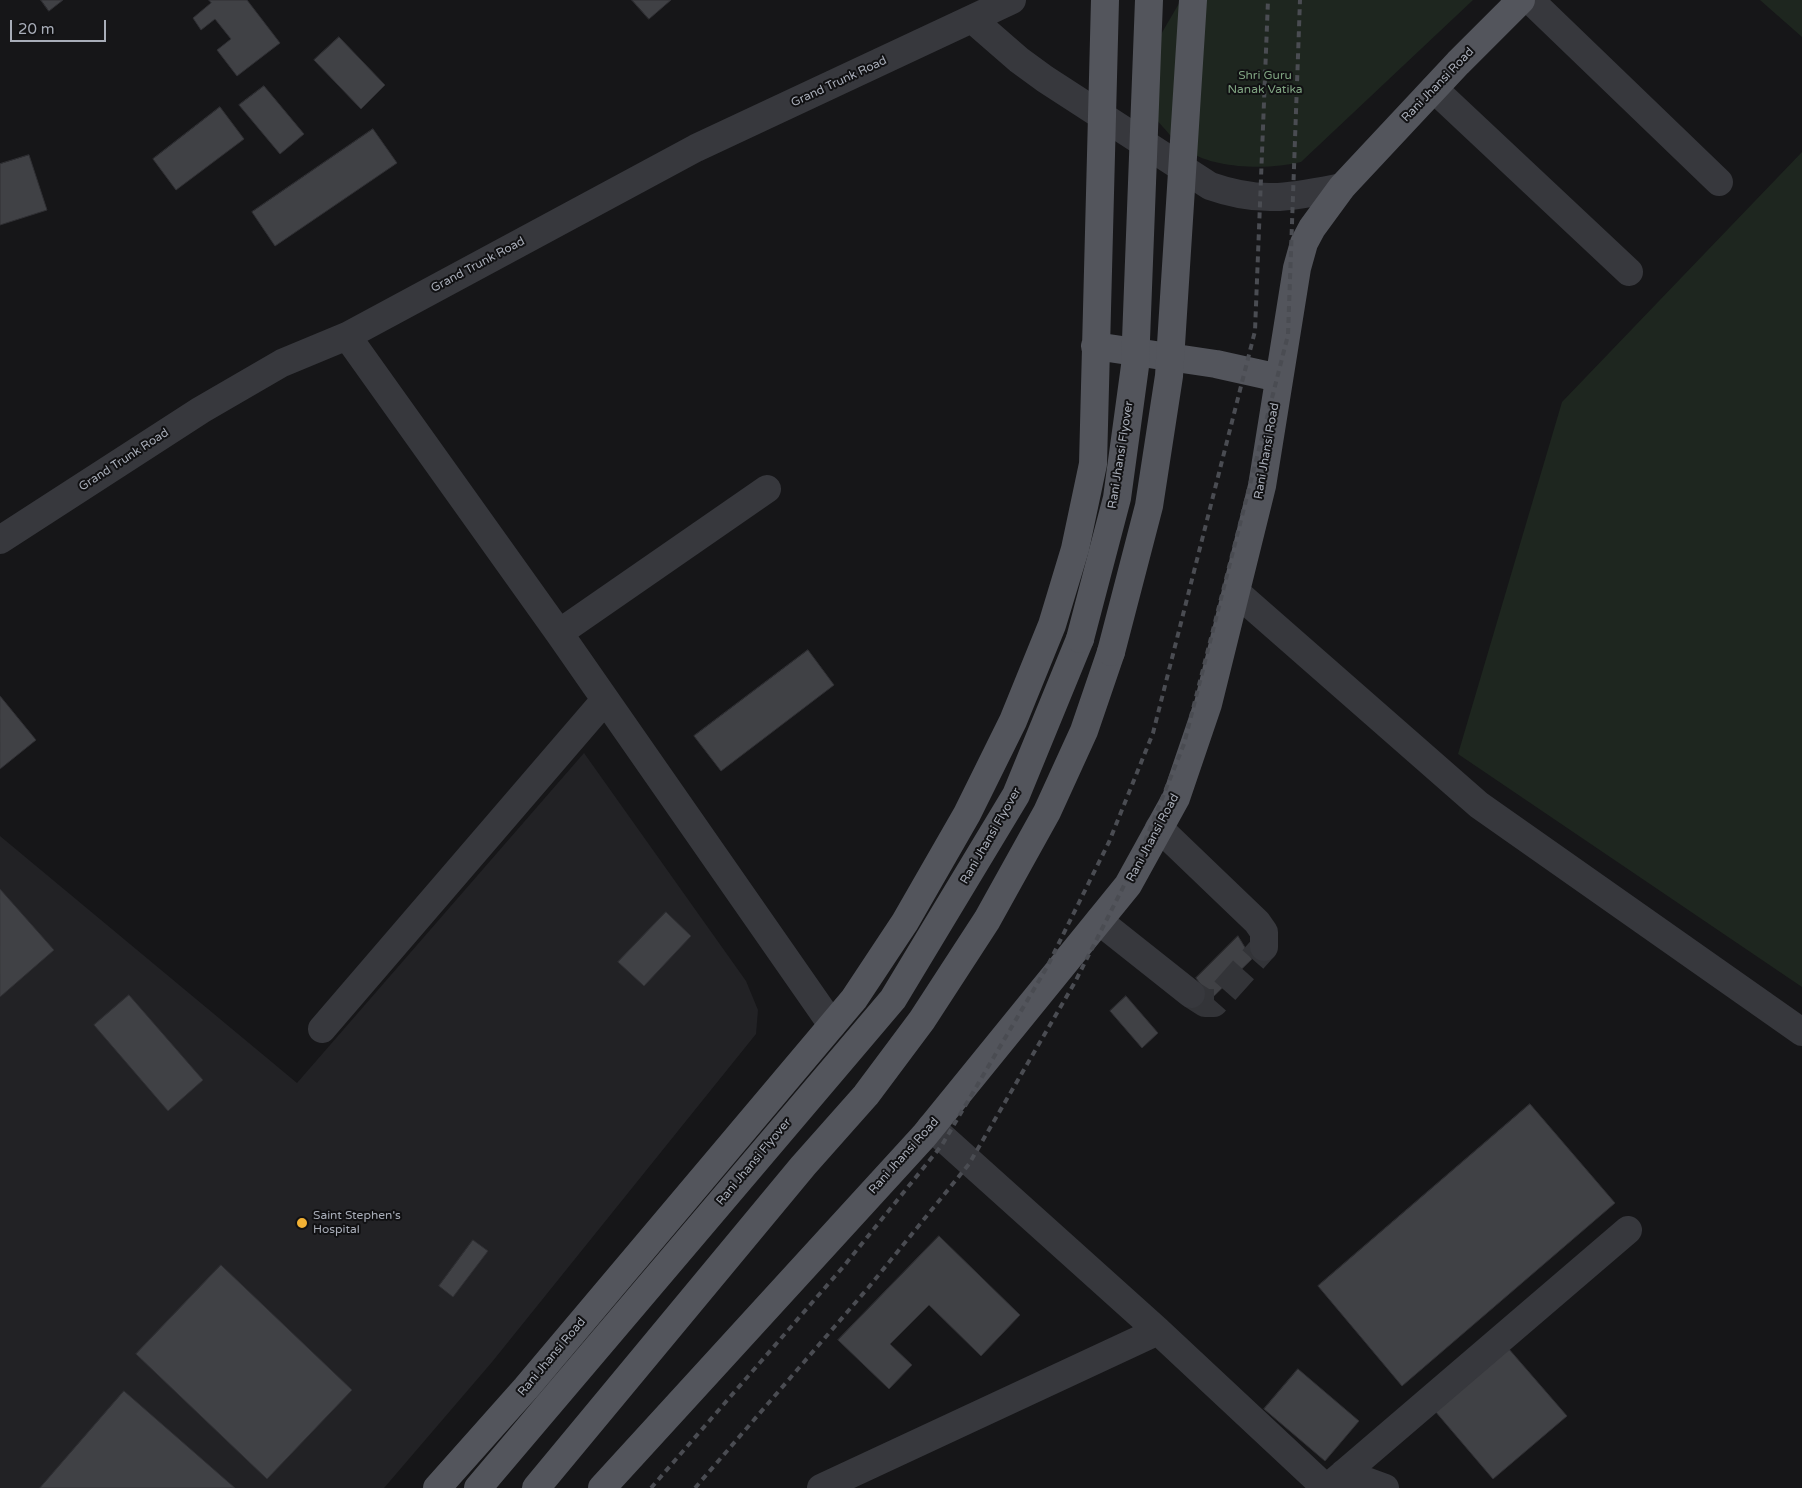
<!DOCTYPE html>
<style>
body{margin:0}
#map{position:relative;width:1802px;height:1488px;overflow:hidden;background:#161618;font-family:"Varela Round",sans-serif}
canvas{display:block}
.scale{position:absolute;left:10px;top:20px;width:96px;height:22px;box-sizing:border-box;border:2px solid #a8adb8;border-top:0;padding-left:6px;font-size:15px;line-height:18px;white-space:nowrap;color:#a8adb8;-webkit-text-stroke:4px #111113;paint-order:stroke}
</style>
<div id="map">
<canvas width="1802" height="1488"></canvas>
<div class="scale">20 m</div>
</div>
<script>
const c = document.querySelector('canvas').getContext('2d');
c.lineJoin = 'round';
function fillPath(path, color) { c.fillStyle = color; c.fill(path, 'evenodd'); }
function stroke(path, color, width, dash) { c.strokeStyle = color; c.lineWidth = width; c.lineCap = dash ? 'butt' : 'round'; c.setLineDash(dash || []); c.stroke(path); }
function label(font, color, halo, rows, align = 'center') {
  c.font = font + ' "Varela Round",sans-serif'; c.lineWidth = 4; c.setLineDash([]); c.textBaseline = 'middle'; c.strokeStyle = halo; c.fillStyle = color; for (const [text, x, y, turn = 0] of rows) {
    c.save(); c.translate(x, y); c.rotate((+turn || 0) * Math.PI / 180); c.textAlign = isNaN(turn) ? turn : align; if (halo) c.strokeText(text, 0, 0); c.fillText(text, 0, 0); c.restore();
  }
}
const built = new Path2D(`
 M584 753 746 981 758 1010 756 1034 492 1362 384 1488H0V836L297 1083Z`);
const green = new Path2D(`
 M1181 0H1473L1301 162C1269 170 1215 169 1188 151 1175 143 1163 126 1152 115L1160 36Z
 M1760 0H1802V37Z
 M1802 152V987L1458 754 1562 402Z`);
const building = new Path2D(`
 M41 0H63L49 11Z
 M209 0H247L280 43 237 76 217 50 231 39 215 19 201 30 193 18 211 3Z
 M632 0H671L649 19Z
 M339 37 385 85 361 109 314 60Z
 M264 86 304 134 280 154 239 105Z
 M220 107 244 139 176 190 153 159Z
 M373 129 397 163 275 246 252 212Z
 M29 155 47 210 0 225V164Z
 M808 650 834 685 721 771 694 736Z
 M0 696 36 740 0 769Z
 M0 889 54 950 0 997Z
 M666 912 691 936 644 986 618 962Z
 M1238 936 1252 959 1211 999 1196 978Z
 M129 995 203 1080 168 1111 94 1025Z
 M1126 996 1158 1033 1142 1048 1110 1011Z
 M1530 1104 1615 1203 1402 1386 1318 1286Z
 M939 1236 1020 1315 981 1356 929 1305 890 1344 912 1365 889 1389 838 1340Z
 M473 1240 488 1251 453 1297 439 1286Z
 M221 1265 352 1390 267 1479 136 1354Z
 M1508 1348 1567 1416 1493 1479 1435 1411Z
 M1298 1369 1359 1421 1325 1461 1264 1409Z
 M124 1391 235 1488H40Z`);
const minorTunnel = new Path2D(`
 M1191 994 1205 1003H1214L1264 947`);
const minor = new Path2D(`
 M1530 0 1719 182
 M973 20 1019 60 1045 79 1210 186C1261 204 1290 197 1342 187
 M1434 89 1629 272
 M347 336 559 633 832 1025
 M0 540 201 410 282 363 347 336 696 148 1012 0
 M1236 592 1479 805 1802 1032
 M559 633 767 489
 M1159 828 1257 922 1264 932V947
 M1099 921 1191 994
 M322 1029 605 700
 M931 1127 1158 1331
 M1344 1473 1385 1488
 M821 1488 1158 1331 1326 1488
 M1327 1488 1628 1230`);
const major = new Path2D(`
 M1095 346 1216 364 1279 378
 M437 1488 526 1388 854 999 905 922 967 814 1013 721 1052 625 1075 549 1093 464 1105 0
 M478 1488 893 999 1016 795 1080 639
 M536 1488 803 1166 866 1095 922 1020 987 920 1047 812 1084 731 1111 652
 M602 1488 924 1136 1128 885 1176 798 1208 704 1262 486 1297 268 1304 243 1312 228 1342 187 1458 63 1521 0`);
const rail = new Path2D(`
 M651 1488 843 1267 942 1145 1047 967 1109 842 1153 733 1255 331 1268 0
 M695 1488 868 1288 969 1164 1075 982 1139 856 1184 744 1288 335 1300 0`);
const majorBridge = new Path2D(`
 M1080 639 1117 498 1135 366 1149 0
 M1111 652 1149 506 1169 376 1193 0`);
const markers = [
 [302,1223,6,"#f2b134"]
];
const parkNames = [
 ["Shri Guru",1265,76],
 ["Nanak Vatika",1265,90]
];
const streetNames = [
 ["Grand Trunk Road",839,82,-25],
 ["Rani Jhansi Road",1438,85,-46],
 ["Grand Trunk Road",478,265,-28],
 ["Rani Jhansi Road",1267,451,-80],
 ["Rani Jhansi Flyover",1121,455,-81],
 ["Grand Trunk Road",124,460,-33],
 ["Rani Jhansi Flyover",991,836,-60],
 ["Rani Jhansi Road",1153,838,-62],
 ["Rani Jhansi Road",904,1156,-48],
 ["Rani Jhansi Flyover",754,1162,-50],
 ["Rani Jhansi Road",552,1357,-50]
];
const poiNames = [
 ["Saint Stephen's",313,1216],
 ["Hospital",313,1230]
];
fillPath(built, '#222225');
fillPath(green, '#1e261f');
fillPath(building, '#404145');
stroke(building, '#303034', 1);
stroke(minorTunnel, '#333438', 28, [28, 14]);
stroke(minor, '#37383d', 28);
stroke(major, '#53555c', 28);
stroke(rail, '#4a4c52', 4, [6, 5]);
stroke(majorBridge, '#53555c', 28);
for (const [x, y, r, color] of markers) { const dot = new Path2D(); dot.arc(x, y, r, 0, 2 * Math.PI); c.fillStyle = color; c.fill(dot); stroke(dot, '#111113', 2); }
label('12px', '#7fa381', '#111113', parkNames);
label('12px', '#a8adb8', '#111113', streetNames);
label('12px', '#a8adb8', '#111113', poiNames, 'left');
</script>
